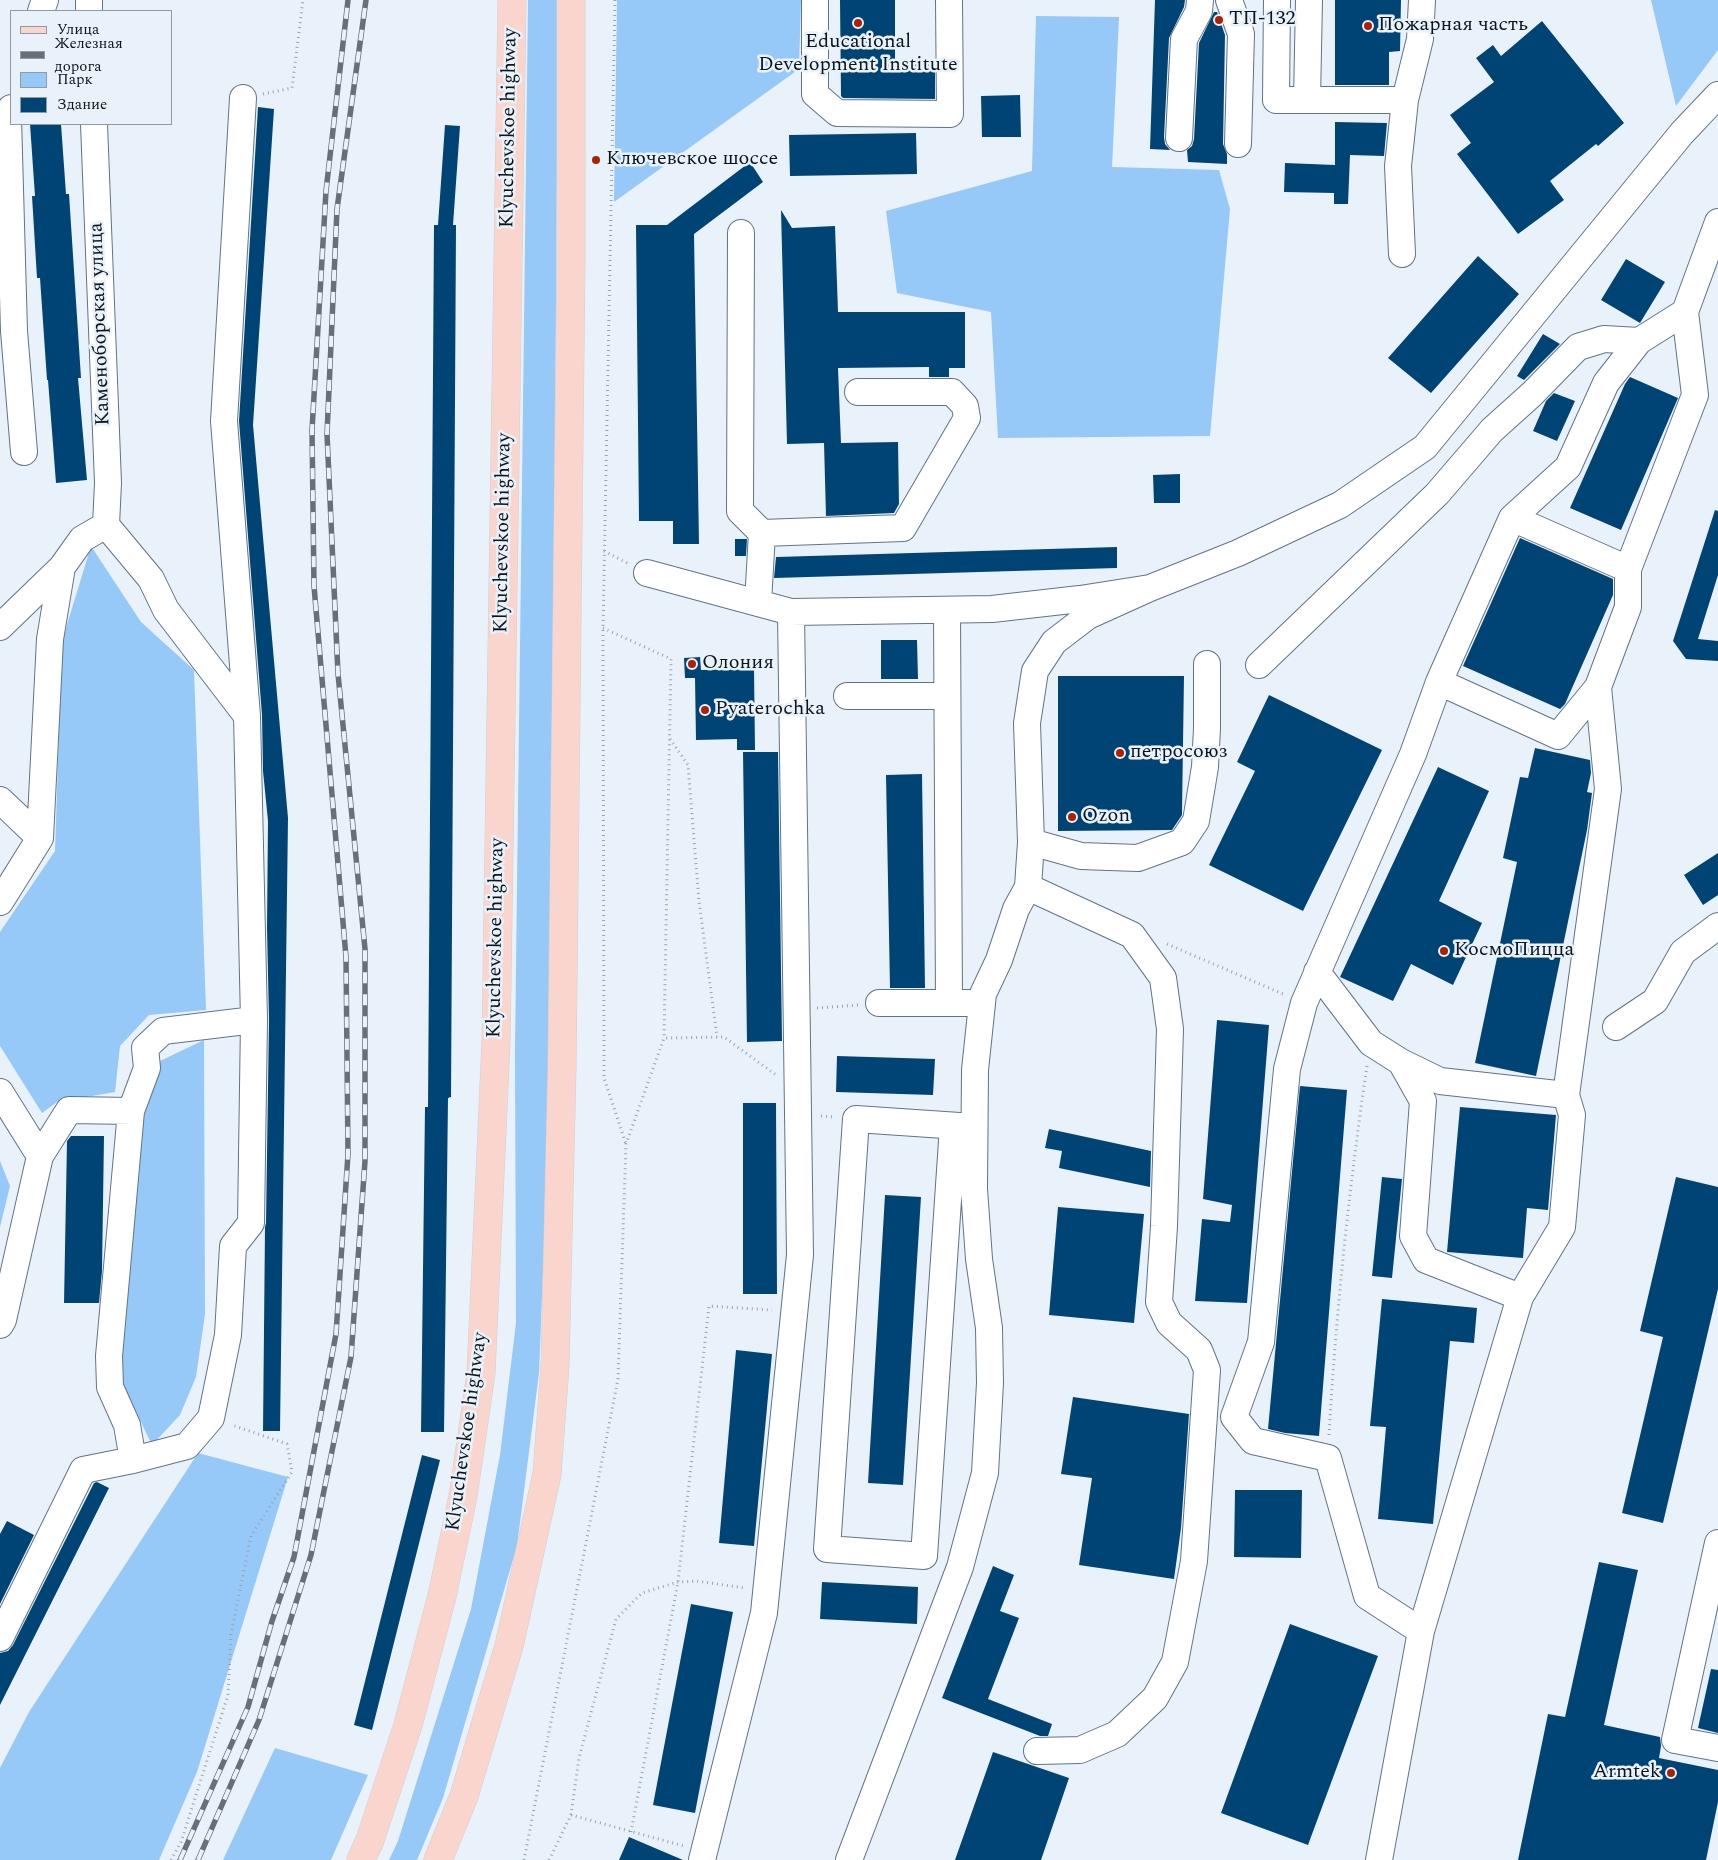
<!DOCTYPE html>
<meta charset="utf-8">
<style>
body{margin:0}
#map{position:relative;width:1718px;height:1860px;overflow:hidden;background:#e9f2fb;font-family:Spectral,serif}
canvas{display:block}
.legend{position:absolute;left:10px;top:10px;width:162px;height:115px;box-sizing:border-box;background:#e9f2fb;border:1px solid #9199a2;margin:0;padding:6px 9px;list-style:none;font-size:15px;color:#0c141c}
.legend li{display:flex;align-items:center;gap:10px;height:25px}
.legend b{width:25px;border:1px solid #9199a2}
</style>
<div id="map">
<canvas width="1718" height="1860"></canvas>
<ul class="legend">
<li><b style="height:6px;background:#fad5cd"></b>Улица</li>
<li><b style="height:6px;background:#676f78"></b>Железная дорога</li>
<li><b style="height:14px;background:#96c8f8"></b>Парк</li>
<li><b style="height:14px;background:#004475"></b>Здание</li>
</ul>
</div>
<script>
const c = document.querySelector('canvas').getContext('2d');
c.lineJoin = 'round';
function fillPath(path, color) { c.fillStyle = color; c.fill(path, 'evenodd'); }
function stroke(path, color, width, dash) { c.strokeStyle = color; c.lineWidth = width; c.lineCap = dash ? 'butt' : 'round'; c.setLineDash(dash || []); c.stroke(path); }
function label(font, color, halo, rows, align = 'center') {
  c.font = font + ' Spectral,serif'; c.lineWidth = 5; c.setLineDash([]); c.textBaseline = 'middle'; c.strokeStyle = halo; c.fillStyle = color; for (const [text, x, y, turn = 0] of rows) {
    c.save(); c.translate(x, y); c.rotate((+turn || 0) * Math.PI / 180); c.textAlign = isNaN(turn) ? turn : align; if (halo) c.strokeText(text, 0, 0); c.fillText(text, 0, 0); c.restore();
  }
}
const green = new Path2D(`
 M528 0H558L551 1068 539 1373 517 1546 443 1798 417 1860H389L398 1841 471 1609 500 1455 516 1323 515 1050Z
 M617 0H801L799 69 614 202Z
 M1651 0H1718V50L1676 106Z
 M1036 16 1119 17 1112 167 1219 170 1230 209 1210 436 998 438 991 312 897 293 886 211 1032 171Z
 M91 546 141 622 194 670 206 1010 149 1015 120 1046 115 1092 57 1102 42 1113 0 1046V932L55 851 62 641Z
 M204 1040 205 1314 196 1377 180 1415 152 1445 119 1376 139 1129 160 1061Z
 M0 1161 10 1186 0 1227Z
 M198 1453 288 1477 197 1772 159 1860H0V1768L29 1712Z
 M275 1748 368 1775 331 1860H223Z`);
const building = new Path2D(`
 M840 0H895V63L935 62V99L843 98 841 96Z
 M1155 0H1185L1184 7 1169 38 1164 137 1165 144 1170 150 1150 149Z
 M1335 0H1401L1400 51 1389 52V85H1335Z
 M1214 12H1217L1225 35 1223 144 1227 154V164L1188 162 1187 150 1192 146 1194 139 1199 43Z
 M1542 21 1624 123 1598 146 1596 144 1550 181 1564 200 1518 234 1457 154 1471 143 1450 115 1494 82 1476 58 1493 45 1501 56Z
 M1020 95 1021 137H982L981 96Z
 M258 107 274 109 253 425 288 818 280 1431H263L265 1227 266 1223 269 1020 267 928 268 821 263 771 262 715 239 421Z
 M1335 122 1387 123 1384 156 1350 155 1348 204H1334V193L1284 192 1285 163 1335 165Z
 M30 124H61L66 194H69L81 378H78L87 480 56 483 48 380H47L40 278H37L32 196H35Z
 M445 125 460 126 453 225H456L451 1097 448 1098 444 1432H421L425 1107H428L434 225H438Z
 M916 133 917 174 790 176 789 135Z
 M750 162 763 182 694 234 699 544H673V521H639L636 225H667Z
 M781 210 792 228 835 226 838 312H965V368H949V377H929V367L838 368 841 443 898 442 899 504 894 513 826 516 824 443 787 444Z
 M1478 256 1519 294 1431 393 1388 358Z
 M1626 259 1665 282 1640 323 1601 300Z
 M1543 334 1560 344 1524 380 1517 376Z
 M1630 377 1678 398 1621 530 1570 508 1625 384Z
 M1554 393 1575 401 1557 441 1533 431 1546 401Z
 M1180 474V503H1154L1153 475Z
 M1715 510 1718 511V575L1698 639 1718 641V661L1686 659 1673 641Z
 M1520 538 1613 579V595L1565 704 1560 709 1463 666Z
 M735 539H747L746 556H735Z
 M1117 547V568L774 578 776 557Z
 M881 640H917L918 679H881Z
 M700 657 701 670 754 669 755 750H737V739L696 740 695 678H685L684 658Z
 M1058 676H1184L1182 812V815L1172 830 1058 831Z
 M1269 695 1382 750 1303 911 1209 865 1255 771 1237 762Z
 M1535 748 1590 760 1591 773 1587 792 1592 793 1587 830 1536 1076 1475 1063 1517 862 1503 858 1520 777 1528 778Z
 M743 752H778L782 1041 747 1042Z
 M1438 767 1489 791 1439 901 1482 923 1453 985 1411 964 1393 1001 1340 977Z
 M922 774 925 988H890L886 775Z
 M1718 853V895L1703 905 1684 875Z
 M1217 1020 1269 1025 1247 1303 1195 1301 1202 1219 1230 1222 1232 1205 1203 1199Z
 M837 1056 935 1059 933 1095 836 1092Z
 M1300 1086 1347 1090 1319 1436 1285 1433 1268 1429Z
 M743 1103H776L777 1294H743Z
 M1460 1107 1556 1115 1548 1210 1527 1208 1523 1258 1447 1252Z
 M1049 1129 1151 1151 1150 1187 1059 1168 1062 1151 1045 1148Z
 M71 1136H104L102 1271 99 1303H64L67 1141Z
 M1382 1177 1402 1179 1392 1278 1372 1276Z
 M1676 1177 1718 1187V1289L1663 1523 1622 1513 1663 1337 1640 1331Z
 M885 1195 921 1197 903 1485 868 1483Z
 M1058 1207 1144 1214 1134 1323 1049 1315Z
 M1382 1299 1477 1308 1474 1343 1450 1341 1433 1524 1378 1519 1386 1427 1370 1426Z
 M736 1350 772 1354 754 1546 719 1543Z
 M1073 1397 1189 1414 1181 1528 1174 1579 1079 1565 1092 1478 1061 1474Z
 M422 1455 440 1460 372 1730 354 1725Z
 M97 1482 109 1488 0 1705V1653L8 1651 13 1645 94 1483Z
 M1235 1490H1302L1301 1558 1234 1557Z
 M7 1521 34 1535 0 1604V1534Z
 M1599 1562 1638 1570 1604 1725 1660 1737 1661 1746 1659 1758 1718 1770V1802L1706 1860H1518L1548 1714 1565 1717Z
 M993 1566 1014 1575 1000 1611 1019 1618 988 1699 1052 1724 1048 1736H1040L942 1698Z
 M822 1582 918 1587 917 1624 820 1619Z
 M691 1604 733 1612 695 1813 653 1805Z
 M1290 1624 1378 1656 1308 1845 1221 1813Z
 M1711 1669 1718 1670V1733L1698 1728Z
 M993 1752 1069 1778 1041 1860H955Z
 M629 1837 683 1860H619Z`);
const path = new Path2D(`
 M615 0 603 628 604 1078 626 1144
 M263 94 292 88 303 0
 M604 551 629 564
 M603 628 671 659 664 1038
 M670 739 688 765 699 901 717 1037
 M1167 944 1283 994
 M817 1008 858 1005
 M821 1116 834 1117
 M1329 1435C1336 1312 1349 1188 1367 1066
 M571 1815 579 1758 616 1619 642 1593 678 1582 696 1581 745 1588
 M631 1832 678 1582 709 1306 772 1310
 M171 1860 181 1842 228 1695 231 1634 251 1536 292 1472 287 1444 232 1425
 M524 1860 618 1379 626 1144 664 1038 724 1037 776 1075
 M549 1860 571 1815 684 1846`);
const minor = new Path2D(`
 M89 0V11
 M815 0V94L837 113 950 114 949 0
 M1229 0 1241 34 1238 144
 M1277 0 1276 100H1405
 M41 11 45 0
 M1307 100 1309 0
 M11 108 8 118 14 331 24 452
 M94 124 108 483 106 525
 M1179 138 1184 39 1199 11 1200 0
 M741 233 740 511 762 533 903 528 967 418 965 406 952 392H858
 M1402 254 1398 166 1405 100 1420 39 1422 0
 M1512 518 1628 569
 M106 525 151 579 166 610 247 716
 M647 573 791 612 992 609 1080 599 1150 588 1238 553 1340 505 1425 447 1682 133 1718 95
 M758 603 762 533
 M947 611 949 1003H982
 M0 627 62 567
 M1259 665 1437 494 1492 430 1532 394 1578 347 1604 339 1639 341
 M1439 682 1558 736 1598 687
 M847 696H947
 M0 800 40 838
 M1031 842 1081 856 1138 858 1182 842 1196 821 1205 767 1207 728V664
 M1028 887 1132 935 1163 978 1170 1029 1164 1226 1159 1302 1169 1323 1199 1350 1207 1370 1194 1561 1175 1662 1155 1698 1117 1734 1080 1750 1037 1751
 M0 902 40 838 50 639 62 567 82 539 106 525
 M1317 972 1371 1043 1401 1062 1440 1081 1566 1095
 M879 1003H949
 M1616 1027 1655 1001 1683 952 1718 926
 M1401 1062 1423 1101 1413 1236 1426 1260 1520 1297
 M0 1092 40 1156 3 1320 0 1325
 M953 1126 924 1556 827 1549 856 1119 974 1127
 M40 1156 69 1110 131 1111
 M133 1460 187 1446 211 1418 228 1335 233 1246 251 1223 254 1020 247 716 224 421 243 98
 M1718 1543 1675 1740 1718 1748
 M1421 1631 1367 1596 1328 1458 1253 1441 1234 1417 1261 1342 1287 1069 1304 1003 1413 754 1439 682 1512 518 1568 467 1606 383 1639 341 1685 312
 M0 1638 83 1470 133 1460 127 1425 110 1387 109 1356 131 1111 147 1068 145 1048 163 1031 254 1020
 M702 1860 764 1613 800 1255 791 612
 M849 1860 960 1567 985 1473 990 1383 989 1328 979 1259 974 1189 975 1070 983 994 999 960 1016 909 1028 887 1031 842 1027 723 1035 671 1054 642 1088 616 1150 588
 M1379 1860 1421 1631 1520 1297 1562 1227 1572 1115 1566 1095 1608 789 1598 687 1628 607V569L1695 395 1685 312 1718 222`);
const major = new Path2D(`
 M361 1860 370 1840 408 1725 442 1596 463 1496 481 1373 496 1042 512 0
 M438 1860 464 1796 509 1646 547 1474 555 1365 562 1066 571 257V0`);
const rail = new Path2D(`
 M180 1860 248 1707 272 1621 294 1557 336 1334 348 1154 346 957 314 586 312 430 326 191 348 0
 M198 1860 259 1720 311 1555 351 1357 365 1161V949L338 674 327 434 337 209 366 0`);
const markers = [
 [1219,20,5,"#ae2004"],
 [858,23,5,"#ae2004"],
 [1368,26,5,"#ae2004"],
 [596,160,5,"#ae2004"],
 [692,664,5,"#ae2004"],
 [705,710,5,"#ae2004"],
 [1120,753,5,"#ae2004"],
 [1072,817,5,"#ae2004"],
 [1444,951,5,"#ae2004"],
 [1671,1773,5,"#ae2004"]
];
const poiNames = [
 ["ТП-132",1229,20],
 ["Пожарная часть",1378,26],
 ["Educational",858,43,"center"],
 ["Development Institute",858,66,"center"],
 ["Ключевское шоссе",606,160],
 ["Олония",702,664],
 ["Pyaterochka",715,710],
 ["петросоюз",1130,753],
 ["Ozon",1082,817],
 ["КосмоПицца",1454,951],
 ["Armtek",1661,1773,"right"]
];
const streetNames = [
 ["Klyuchevskoe highway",510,128,-89],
 ["Каменоборская улица",101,324,-92],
 ["Klyuchevskoe highway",504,533,-89],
 ["Klyuchevskoe highway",497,938,-89],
 ["Klyuchevskoe highway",468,1432,-82]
];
fillPath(green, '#96c8f8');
fillPath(building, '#004475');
stroke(minor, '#607488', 28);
stroke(major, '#ced0d2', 29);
stroke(path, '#9aa3ab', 3, [1, 4]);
stroke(minor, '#fff', 26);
stroke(major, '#fad5cd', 28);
stroke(rail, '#676f78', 5.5);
stroke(rail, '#e9f2fb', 4, [11]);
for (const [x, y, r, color] of markers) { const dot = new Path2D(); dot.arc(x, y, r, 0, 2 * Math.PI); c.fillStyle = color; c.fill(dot); stroke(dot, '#e9f2fb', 2); }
label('20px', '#0c141c', '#e9f2fb', poiNames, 'left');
label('20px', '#0c141c', '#e9f2fb', streetNames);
</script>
